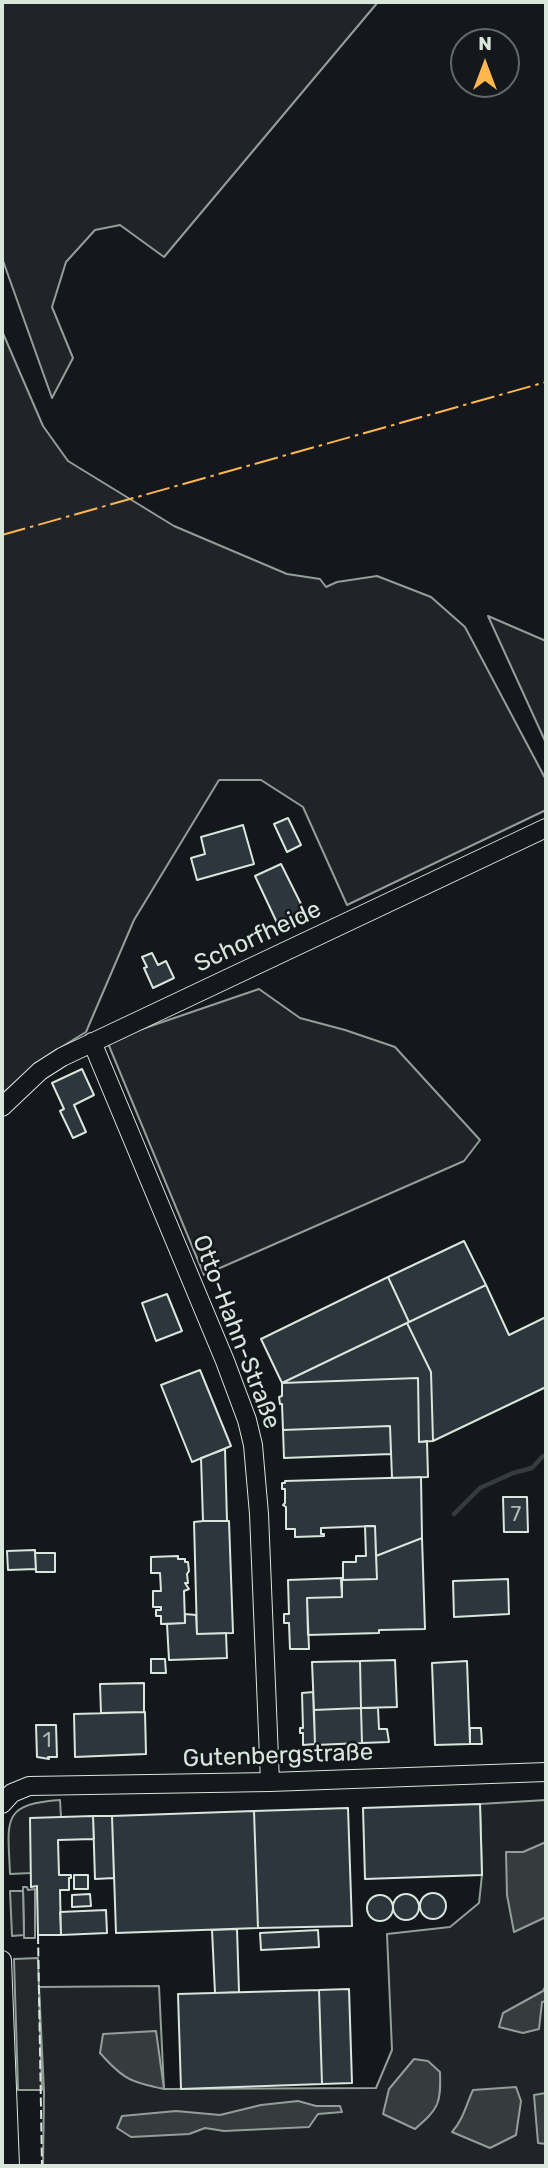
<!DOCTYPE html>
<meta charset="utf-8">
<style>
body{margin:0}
#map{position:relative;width:548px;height:2168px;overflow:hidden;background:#14181c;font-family:Rubik,sans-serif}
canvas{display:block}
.frame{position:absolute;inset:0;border:4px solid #d8e6dc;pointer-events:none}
.north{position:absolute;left:450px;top:28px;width:70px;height:70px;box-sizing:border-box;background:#14181c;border:2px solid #626a69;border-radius:50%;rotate:0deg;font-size:19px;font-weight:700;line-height:28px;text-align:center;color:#d8e6dc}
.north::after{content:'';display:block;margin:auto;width:24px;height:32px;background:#ffb74d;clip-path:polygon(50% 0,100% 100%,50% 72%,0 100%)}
</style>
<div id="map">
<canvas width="548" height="2168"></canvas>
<div class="frame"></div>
<div class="north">N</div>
</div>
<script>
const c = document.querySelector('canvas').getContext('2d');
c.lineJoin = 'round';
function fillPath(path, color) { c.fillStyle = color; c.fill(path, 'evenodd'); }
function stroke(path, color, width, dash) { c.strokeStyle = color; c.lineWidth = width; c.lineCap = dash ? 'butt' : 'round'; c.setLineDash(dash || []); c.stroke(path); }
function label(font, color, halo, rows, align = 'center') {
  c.font = font + ' Rubik,sans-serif'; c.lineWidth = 5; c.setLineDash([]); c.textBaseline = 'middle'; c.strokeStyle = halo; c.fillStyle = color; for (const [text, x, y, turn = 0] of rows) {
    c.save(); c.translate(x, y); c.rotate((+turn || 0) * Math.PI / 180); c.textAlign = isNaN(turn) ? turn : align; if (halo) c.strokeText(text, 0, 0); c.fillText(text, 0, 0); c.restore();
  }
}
const green = new Path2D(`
 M2 2H378L164 257 120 225 95 230 66 262 52 307 73 358 52 398 2 258Z
 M2 331 43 426 68 461 174 526 287 574 320 579 326 587 337 582 377 576 431 597 465 627 545 778 546 810 347 905 303 807 261 780H219L134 920 86 1032 50 1054 2 1094Z
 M488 616 546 641V743Z
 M259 989 300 1018 345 1030 395 1047 480 1140 464 1161 204 1275 107 1041Z
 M60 1800 61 1817 31 1873 10 1874C8 1821 0 1804 60 1800Z
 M546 1800V2166H43L44 2092 39 1987 159 1986 164 2089 376 2088 392 2050 387 1934 450 1927 479 1903 482 1875 480 1804Z
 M23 1887H27L28 1890 35 1889V1938H24Z`);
const parking = new Path2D(`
 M10 1891H23L24 1935 12 1936Z
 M38 1958 42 2090H18L14 1959Z`);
const water = new Path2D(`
 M546 1842V1917L514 1932 507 1895 506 1852H523Z
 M546 1985V2001L542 2002 539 2029 523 2033 499 2027 503 2013 543 1991Z
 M156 2031 164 2089C130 2082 123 2079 100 2053L103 2034Z
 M414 2059 428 2061 440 2072C441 2104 439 2108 415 2129L383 2114 389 2089Z
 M516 2087 521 2101 516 2135 490 2148 452 2132C463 2120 466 2105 473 2090Z
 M546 2093V2144L538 2143 534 2095Z
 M298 2101 316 2106H340L342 2112 318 2114 309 2127 224 2131 205 2128 189 2134 131 2137 117 2128 122 2116 176 2111 220 2115 261 2105Z`);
const stream = new Path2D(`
 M454 1514 480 1488 513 1473 532 1468 542 1457 546 1455`);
const building = new Path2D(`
 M288 818 301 845 287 852 274 824Z
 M243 825 254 864 197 880 191 858 205 854 201 837Z
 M281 864 306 914 279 927 255 876Z
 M152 953 158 965 166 961 174 978 153 988 144 968 147 967 142 957Z
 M82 1069 94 1095 74 1105 86 1132 73 1138 60 1111 64 1109 52 1083Z
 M464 1241 486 1285 409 1322 388 1277Z
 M388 1277 409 1322 282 1383 261 1339Z
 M486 1285 509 1335 546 1317V1387L433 1441 431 1372 407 1323Z
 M167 1294 182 1331 156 1341 142 1303Z
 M407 1323 431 1372 433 1441 419 1442 418 1378 282 1383Z
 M200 1370 231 1446 192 1462 161 1385Z
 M418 1378 419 1442 427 1441 428 1477 392 1478 390 1426 283 1430 282 1404H280L279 1397 282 1396V1383Z
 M390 1426 391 1454 284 1458 283 1430Z
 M225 1449 227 1521H203L201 1458Z
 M421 1477 422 1538 376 1556 375 1526 321 1528V1534H324V1536L295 1537V1529H286V1507L283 1505 285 1503V1489H282V1483H285V1481Z
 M503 1497H527L528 1532H504Z
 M203 1521H229L233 1633 197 1634 194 1522Z
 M365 1526H375L377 1579 343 1580V1562H356V1556H366Z
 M422 1538 425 1629 379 1630V1633L308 1635 307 1598 342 1597 341 1580 377 1579 376 1556Z
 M35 1550 36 1569 8 1570 7 1551Z
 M35 1553H55V1572H36Z
 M178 1556V1559H185V1562H188L189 1571 187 1574 188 1583H185L189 1589 184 1591 185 1623 161 1624V1616H156V1610H161V1607H153V1591H161L160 1573H151V1557Z
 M342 1578V1597L307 1598 309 1649H290L289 1623H284V1614H289L288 1580Z
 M508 1579 509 1614 454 1617 453 1581Z
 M185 1614 196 1615 197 1634 226 1633 227 1658 169 1660 167 1624 185 1623Z
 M151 1659H165L166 1673H151Z
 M395 1660 397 1707 361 1708 360 1661Z
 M360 1661 361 1708 314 1710 312 1662Z
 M467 1661 470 1744 435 1745 432 1663Z
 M144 1683V1712L101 1713 100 1684Z
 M313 1692 315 1744 303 1745V1733H300V1728H303L302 1693Z
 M361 1708 362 1743 315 1745 314 1710Z
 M361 1708H378L379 1729H387L389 1742 362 1743Z
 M145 1712 146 1754 75 1757 74 1714Z
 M36 1725H56L57 1757H48L49 1759 37 1757Z
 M470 1728H481L482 1744H470Z
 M480 1804 482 1875 365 1879 363 1808Z
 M348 1808 352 1926 258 1928 254 1811Z
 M254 1811 258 1928 116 1933 112 1816Z
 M93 1816 94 1839 58 1840 59 1875H71V1878H69V1890H60L61 1935H38L37 1886 31 1887 30 1818Z
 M93 1816H112L114 1878 95 1879Z
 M74 1875H88V1889H74Z
 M420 1906a13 13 0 1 1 26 0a13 13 0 1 1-26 0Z
 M393 1907a13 13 0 1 1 26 0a13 13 0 1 1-26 0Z
 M90 1894 91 1906 72 1907V1895Z
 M367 1908a13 13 0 1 1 26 0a13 13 0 1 1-26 0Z
 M106 1910 107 1933 61 1935 60 1912Z
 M237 1929 239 1992 215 1993 212 1930Z
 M318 1930 319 1947 261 1950 260 1933Z
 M349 1989 352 2083 322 2084 319 1990Z
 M319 1990 322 2084 181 2089 178 1994Z`);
const minor = new Path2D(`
 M92 1042 225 1361 247 1420 253 1445 259 1514 270 1782
 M2 1107 40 1071 62 1057 546 828
 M2 1804 12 1793 29 1786 270 1782 546 1772
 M2 1960 10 2166`);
const fence = new Path2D(`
 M38 1935 42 2166`);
const power = new Path2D(`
 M2 535 546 382`);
const numberNames = [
 ["7",516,1515],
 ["1",47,1741]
];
const streetNames = [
 ["Schorfheide",258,937,-25],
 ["Otto-Hahn-Straße",236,1332,69],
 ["Gutenbergstraße",278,1756,-2]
];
fillPath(green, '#202428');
stroke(green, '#939e99', 2);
fillPath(parking, '#24282b');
stroke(parking, '#939e99', 2);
fillPath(water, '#363b3e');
stroke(water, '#939e99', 2);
stroke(stream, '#363b3e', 4.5);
fillPath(building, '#2c363c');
stroke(building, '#d8e6dc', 2);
stroke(minor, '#d8e6dc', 20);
stroke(minor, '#14181c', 18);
stroke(fence, '#d8e6dc', 2, [9, 3.5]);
stroke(power, '#ffb74d', 2, [24, 5, 3.5, 5]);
label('21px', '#adbab4', null, numberNames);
label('24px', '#d8e6dc', '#14181c', streetNames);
</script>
